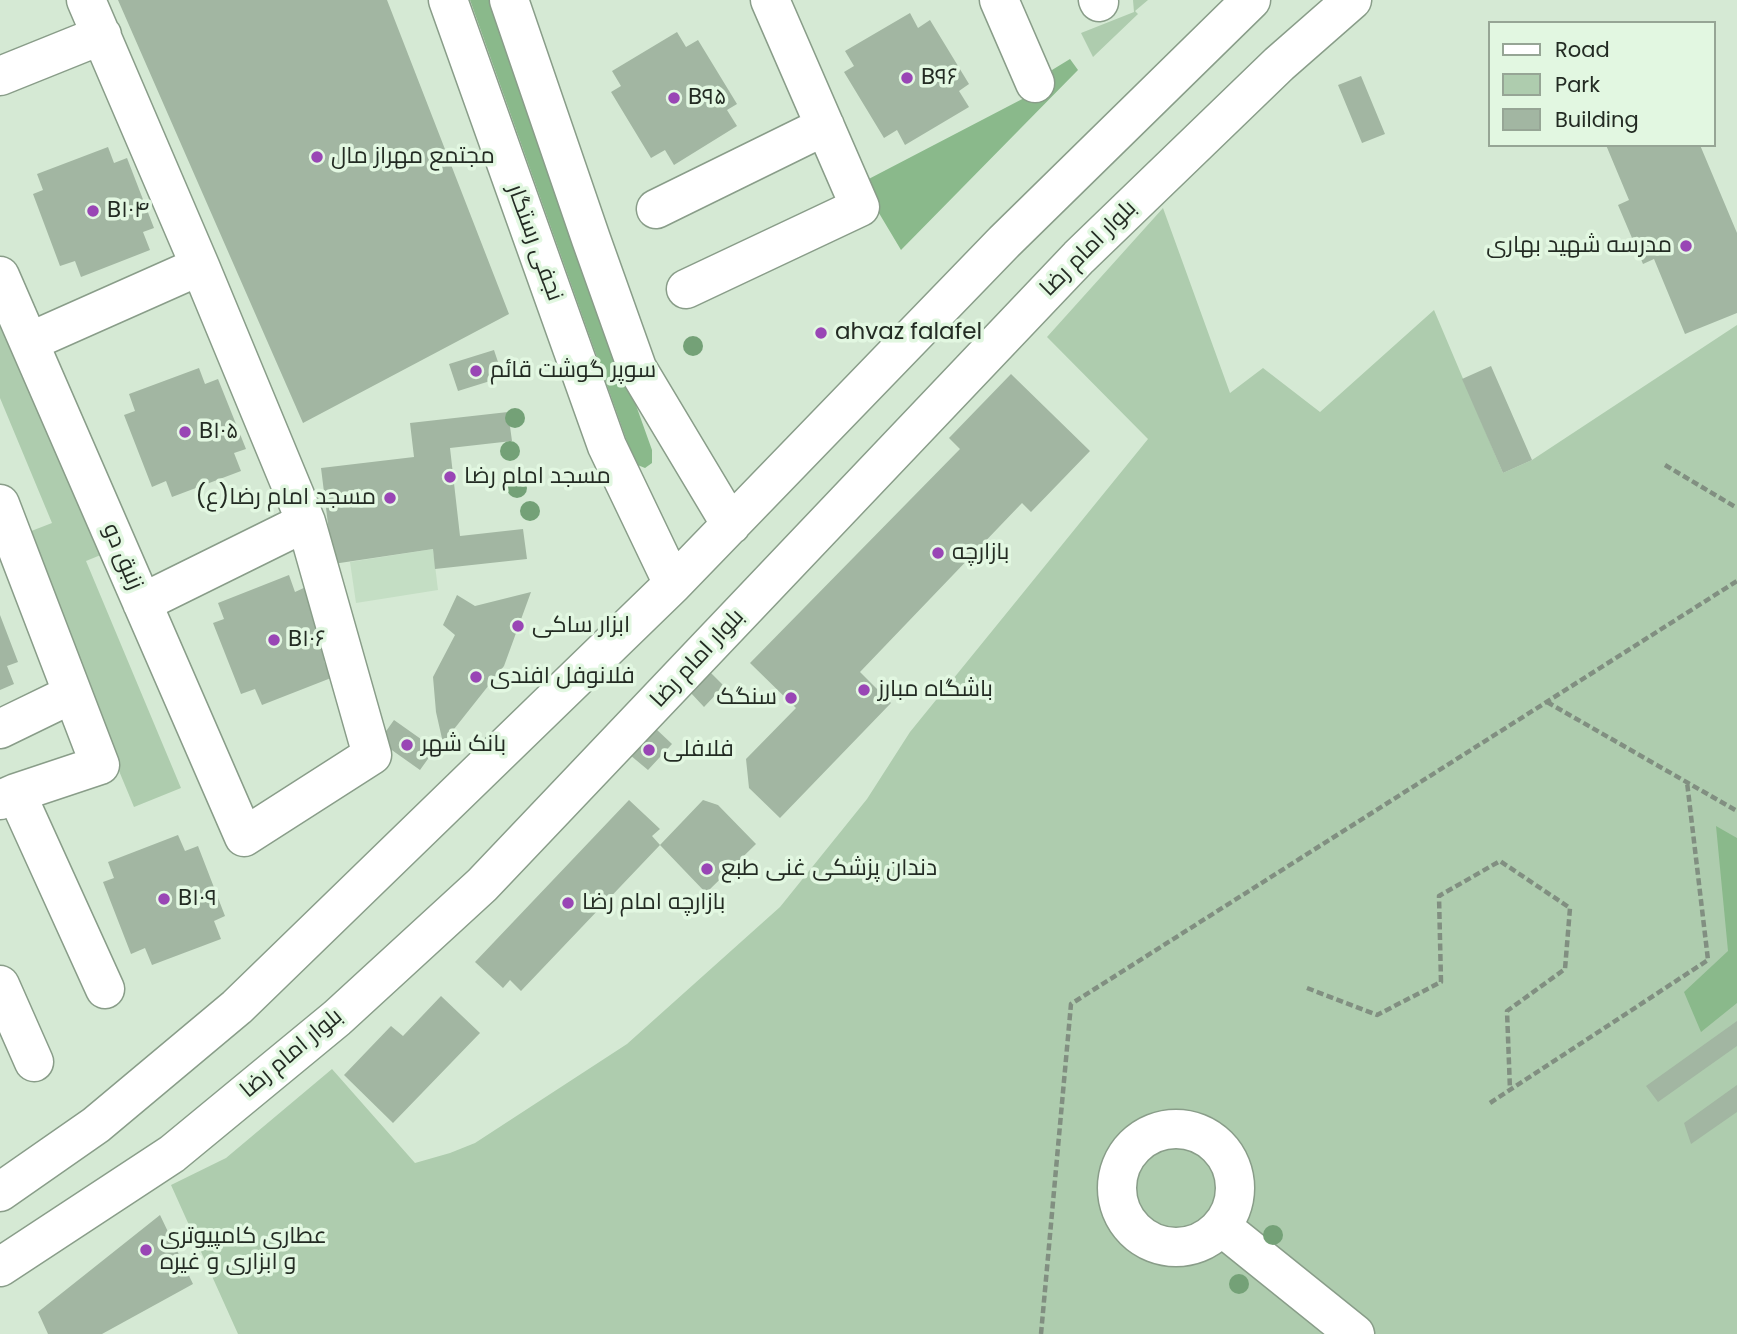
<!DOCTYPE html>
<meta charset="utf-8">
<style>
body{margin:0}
#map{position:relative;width:1737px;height:1334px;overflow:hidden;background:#d5e9d4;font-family:Poppins,sans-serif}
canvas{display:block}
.legend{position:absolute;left:1488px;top:21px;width:228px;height:126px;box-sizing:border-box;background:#e2f7e1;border:2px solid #96a595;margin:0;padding:9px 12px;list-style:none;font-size:21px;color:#232b23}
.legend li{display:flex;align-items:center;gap:14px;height:35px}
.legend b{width:35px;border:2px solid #96a595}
</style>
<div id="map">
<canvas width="1737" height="1334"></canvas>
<ul class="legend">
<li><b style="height:9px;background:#fff"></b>Road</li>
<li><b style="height:19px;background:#aeccae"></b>Park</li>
<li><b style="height:19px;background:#a2b6a2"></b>Building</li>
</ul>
</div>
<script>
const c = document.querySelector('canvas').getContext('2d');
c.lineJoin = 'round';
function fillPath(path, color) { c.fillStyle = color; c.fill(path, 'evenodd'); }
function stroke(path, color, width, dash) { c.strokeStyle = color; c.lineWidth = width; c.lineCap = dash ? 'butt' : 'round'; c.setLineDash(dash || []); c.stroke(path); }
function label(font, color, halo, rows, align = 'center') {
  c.font = font + ' Poppins,Cairo,sans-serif'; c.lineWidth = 7; c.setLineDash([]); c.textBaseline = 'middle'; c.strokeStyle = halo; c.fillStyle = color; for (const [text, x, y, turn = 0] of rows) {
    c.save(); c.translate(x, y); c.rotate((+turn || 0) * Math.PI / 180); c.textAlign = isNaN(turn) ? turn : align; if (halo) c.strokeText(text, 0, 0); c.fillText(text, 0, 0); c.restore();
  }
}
const built = new Path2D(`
 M433 549 438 590 356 603 350 562Z`);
const green = new Path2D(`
 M1133 0H1148L1135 11 1138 14 1093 57 1081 33 1134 12Z
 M1163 208 1230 393 1263 368 1320 412 1434 310 1503 473 1532 460 1737 325V1334H238L171 1185 226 1158 332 1069 415 1163 450 1153 475 1143 627 1044 780 907 867 799 910 732 1148 439 1047 337Z
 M0 292 108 552 86 561 181 788 134 807 21 535 52 523 0 398Z`);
const forest = new Path2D(`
 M470 0H491L652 450V463L645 468 635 464Z
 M1070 59 1078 70 901 250 861 183 1053 83 1052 70Z
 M1716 826 1737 838V1003L1701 1032 1684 992 1728 951Z`);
const building = new Path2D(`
 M118 0H387L509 314 303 423Z
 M910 13 918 28 930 20 969 84 959 91 969 107 905 145 897 130 884 138 844 72 854 66 845 51Z
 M677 32 686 47 698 40 737 104 727 110 737 126 674 165 665 150 651 158 611 92 621 86 612 71Z
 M1361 76 1385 134 1362 143 1338 85Z
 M1606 145H1700L1737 233V313L1685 334 1654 259 1643 264 1618 205 1629 200Z
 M108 147 114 163 127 158 154 228 143 232 150 250 81 277 75 261 60 266 33 194 43 190 37 174Z
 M494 350 503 377 458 391 449 364Z
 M1491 366 1532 460 1503 473 1462 379Z
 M199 368 205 384 218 379 246 449 234 453 241 471 172 497 166 481 152 487 124 415 135 411 129 394Z
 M1011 374 1090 451 1031 512 1022 503 860 672 891 703 780 818 749 788 746 759 796 708 750 663 960 449 949 438Z
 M508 412 512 441 450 448 460 536 523 529 527 559 435 569 433 549 333 564 321 468 414 457 410 423Z
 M289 575 295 592 308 586 335 657 324 661 331 678 262 705 255 689 241 694 213 623 224 619 218 603Z
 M531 592 504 666 443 743 436 712 433 677 455 635 443 625 457 595 475 606Z
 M0 615 18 662 7 666 14 684 0 690Z
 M710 672 724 686 704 707 690 692Z
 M394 720 435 749 420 770 379 741Z
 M655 728 672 744 648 770 630 755Z
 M629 800 660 829 652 836 660 845 703 800 718 805 756 844 706 893 660 845 521 991 510 980 503 988 475 962Z
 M178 835 185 851 198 846 225 916 214 921 221 939 152 965 145 948 131 954 103 882 114 878 108 862Z
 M441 996 480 1033 393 1123 344 1075 391 1026 403 1036Z
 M1737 1021V1046L1658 1102 1646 1086Z
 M1737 1085V1112L1691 1144 1684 1123Z
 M160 1215 193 1284 102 1334H48L38 1312Z`);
const path = new Path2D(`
 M1665 465 1737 508
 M1547 702 1737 811
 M1307 988 1377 1015 1441 982 1439 896 1500 861 1570 908 1565 969 1507 1011 1510 1090
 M1490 1103 1708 960 1687 782
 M1041 1334 1071 1004 1737 581`);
const minor = new Path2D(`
 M448 0 607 446 673 584
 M509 0 591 239 637 368 731 525
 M999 0 1035 83
 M1098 0 1099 2
 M0 76 102 35
 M656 209 825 126
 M0 276 244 837 372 755 306 522 200 266 86 0
 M686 289 860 207 770 0
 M29 342 200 266
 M0 504 100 765 16 793 0 800
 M142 603 306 522
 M0 729 72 694
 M16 793 105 989
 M0 985 34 1062
 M1117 1188a59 59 0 1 1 118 0a59 59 0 1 1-118 0Z
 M0 1192 96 1125 237 1007 673 584 1004 242 1251 0
 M1222 1227 1355 1334
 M0 1267 172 1154 337 1018 482 885 1079 257 1279 64 1352 0`);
const trees = [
 [693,346],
 [515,418],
 [510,451],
 [517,488],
 [530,511],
 [1273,1235],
 [1239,1284]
];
const markers = [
 [907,78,7,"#9946b5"],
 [674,98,7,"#9946b5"],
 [317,157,7,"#9946b5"],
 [93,211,7,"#9946b5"],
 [1686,246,7,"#9946b5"],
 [821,333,7,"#9946b5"],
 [476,371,7,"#9946b5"],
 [185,432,7,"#9946b5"],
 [450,477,7,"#9946b5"],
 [390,498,7,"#9946b5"],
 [938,553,7,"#9946b5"],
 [518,626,7,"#9946b5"],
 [274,640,7,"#9946b5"],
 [476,677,7,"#9946b5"],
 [864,690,7,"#9946b5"],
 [791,698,7,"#9946b5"],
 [407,745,7,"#9946b5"],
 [649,750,7,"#9946b5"],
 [707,869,7,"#9946b5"],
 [164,899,7,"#9946b5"],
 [568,903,7,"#9946b5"],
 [146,1250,7,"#9946b5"]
];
const poiNames = [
 ["B۹۶",921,78],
 ["B۹۵",688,98],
 ["مجتمع مهراز مال",331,157],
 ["B۱۰۴",107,211],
 ["مدرسه شهید بهاری",1672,246,"right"],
 ["ahvaz falafel",835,333],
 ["سوپر گوشت قائم",490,371],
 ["B۱۰۵",199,432],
 ["مسجد امام رضا",464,477],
 ["مسجد امام رضا(ع)",376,498,"right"],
 ["بازارچه",952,553],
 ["ابزار ساکی",532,626],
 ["B۱۰۶",288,640],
 ["فلانوفل افندی",490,677],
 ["باشگاه مبارز",878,690],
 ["سنگک",777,698,"right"],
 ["بانک شهر",421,745],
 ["فلافلی",663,750],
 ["دندان پزشکی غنی طبع",721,869],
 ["B۱۰۹",178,899],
 ["بازارچه امام رضا",582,903],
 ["عطاری کامپیوتری",160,1237],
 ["و ابزاری و غیره",160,1263]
];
const streetNames = [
 ["نجفی رستگار",534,243,70],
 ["بلوار امام رضا",1089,249,-45],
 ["زنبق دو",122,557,67],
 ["بلوار امام رضا",698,659,-47],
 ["بلوار امام رضا",292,1054,-40]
];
fillPath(built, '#c4dec4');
fillPath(green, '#aeccae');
fillPath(forest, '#8ab98b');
fillPath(building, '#a2b6a2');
stroke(minor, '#899d89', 41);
stroke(path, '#818f81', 4.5, [7, 3.5]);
stroke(minor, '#fff', 38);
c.fillStyle = '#74a177';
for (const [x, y] of trees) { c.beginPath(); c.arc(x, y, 10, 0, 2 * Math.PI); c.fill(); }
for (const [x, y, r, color] of markers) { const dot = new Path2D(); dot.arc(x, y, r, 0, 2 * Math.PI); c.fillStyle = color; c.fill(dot); stroke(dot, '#e2f7e1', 2.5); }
label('23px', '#232b23', '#e2f7e1', poiNames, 'left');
label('23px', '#232b23', '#e2f7e1', streetNames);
</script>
